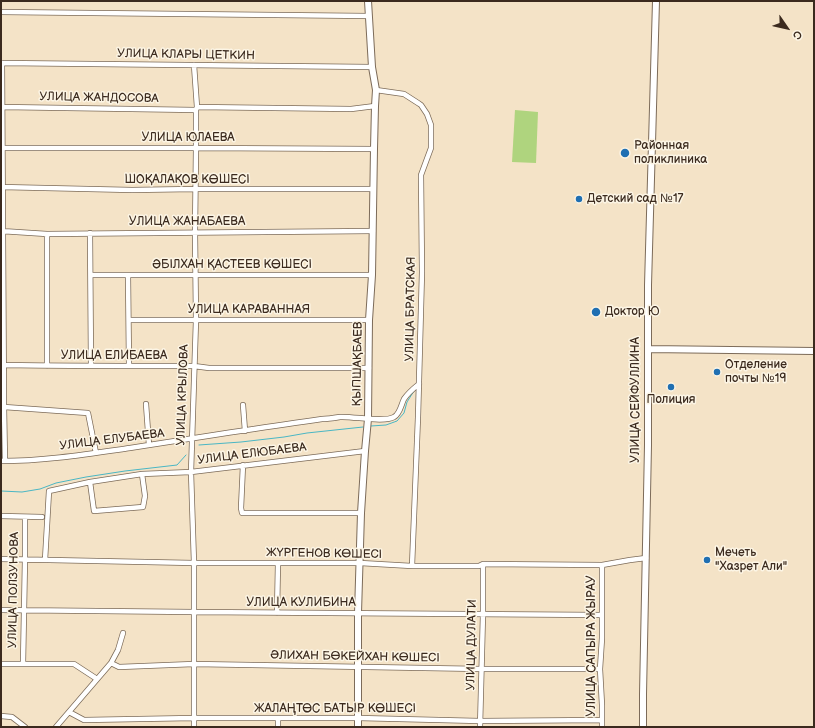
<!DOCTYPE html>
<meta charset="utf-8">
<style>
body{margin:0}
#map{position:relative;width:815px;height:728px;overflow:hidden;background:#f4e3c7;font-family:"Balsamiq Sans",sans-serif}
canvas{display:block}
.frame{position:absolute;inset:0;border:2px solid #3b2a1e;pointer-events:none}
.north{position:absolute;left:767px;top:8px;width:40px;height:40px;-webkit-text-stroke:3px #fcf5e5;paint-order:stroke;rotate:124deg;font-size:11px;font-weight:700;line-height:16px;text-align:center;color:#3b2a1e}
.north::after{content:'';display:block;margin:auto;width:14px;height:18px;background:#3b2a1e;clip-path:polygon(50% 0,100% 100%,50% 72%,0 100%)}
</style>
<div id="map">
<canvas width="815" height="728"></canvas>
<div class="frame"></div>
<div class="north">С</div>
</div>
<script>
const c = document.querySelector('canvas').getContext('2d');
c.lineJoin = 'round';
function fillPath(path, color) { c.fillStyle = color; c.fill(path, 'evenodd'); }
function stroke(path, color, width, dash) { c.strokeStyle = color; c.lineWidth = width; c.lineCap = dash ? 'butt' : 'round'; c.setLineDash(dash || []); c.stroke(path); }
function label(font, color, halo, rows, align = 'center') {
  c.font = font + ' "Balsamiq Sans",sans-serif'; c.lineWidth = 3; c.setLineDash([]); c.textBaseline = 'middle'; c.strokeStyle = halo; c.fillStyle = color; for (const [text, x, y, turn = 0] of rows) {
    c.save(); c.translate(x, y); c.rotate((+turn || 0) * Math.PI / 180); c.textAlign = isNaN(turn) ? turn : align; if (halo) c.strokeText(text, 0, 0); c.fillText(text, 0, 0); c.restore();
  }
}
const green = new Path2D(`
 M515 110 538 112 536 163 512 162Z`);
const stream = new Path2D(`
 M371 426 386 425 397 421 404 413 407 402 414 391
 M199 445 241 442 284 437 307 433 363 427
 M1 491 22 492 40 489 56 483 86 477 125 471 177 465 186 455`);
const street = new Path2D(`
 M1 12 369 16
 M1 63 372 67
 M2 63 4 407 5 461
 M376 90 404 94 418 103 421 105 427 114 431 125V148L421 175 422 272 418 417 412 566
 M2 107 196 110
 M197 107 351 109 375 106
 M3 148H196L374 149
 M1 187 132 190 195 189H373
 M1 231 47 234 373 231
 M90 233 91 365
 M47 234V366
 M91 275H372
 M128 275 129 365
 M129 320H369
 M4 365C67 366 131 366 194 366L209 368H369
 M146 404 149 445
 M243 405 245 431
 M4 407 88 413 96 453
 M1 461C44 461 88 454 130 448 194 438 258 428 322 419 328 419 334 418 340 417 353 416 384 423 394 417 400 414 401 405 404 399 408 393 414 388 419 384
 M243 465 241 508 242 513H361
 M90 482 94 511 143 507 145 496 142 474
 M1 516 42 517
 M1 559 194 563H360L412 566H479L483 564 602 565 630 560 646 558
 M45 560 49 491 90 482 142 474 191 472 365 451
 M602 565V638L600 669 602 705V727
 M1 610 194 612 601 615
 M277 613 278 563
 M111 663 119 667 194 664 482 669H600
 M1 664H74L97 679
 M23 664 25 559V517
 M69 712 84 720 194 718H358L480 721 602 720
 M1 716 12 717 25 727
 M278 718V727
 M56 727 111 663 118 650 123 633
 M194 727V563L191 472 196 320 195 232 196 148V110L197 107 194 65
 M480 727 483 614V564`);
const secondary = new Path2D(`
 M648 349 814 351
 M358 727V613L361 513 365 451 368 419 369 320 372 275 374 149 375 106 376 90 372 67 368 1
 M643 727V694L648 445V285L656 1`);
const markers = [
 [625,153,5,"#1f6fb2"],
 [579,199,4,"#1f6fb2"],
 [596,312,5,"#1f6fb2"],
 [717,372,4,"#1f6fb2"],
 [671,387,4,"#1f6fb2"],
 [707,560,4,"#1f6fb2"]
];
const streetNames = [
 ["УЛИЦА КЛАРЫ ЦЕТКИН",186,55,1],
 ["УЛИЦА ЖАНДОСОВА",99,98,1],
 ["УЛИЦА ЮЛАЕВА",188,138],
 ["ШОҚАЛАҚОВ КӨШЕСІ",187,180],
 ["УЛИЦА ЖАНАБАЕВА",187,222],
 ["ӘБІЛХАН ҚАСТЕЕВ КӨШЕСІ",232,265],
 ["УЛИЦА БРАТСКАЯ",411,309,-89],
 ["УЛИЦА КАРАВАННАЯ",249,310],
 ["УЛИЦА ЕЛИБАЕВА",114,356],
 ["ҚЫПШАҚБАЕВ",358,364,-89],
 ["УЛИЦА КРЫЛОВА",183,395,-88],
 ["УЛИЦА СЕЙФУЛЛИНА",636,400,-90],
 ["УЛИЦА ЕЛУБАЕВА",112,440,-7],
 ["УЛИЦА ЕЛЮБАЕВА",252,454,-7],
 ["ЖҮРГЕНОВ КӨШЕСІ",324,554,1],
 ["УЛИЦА ПОЛЗУНОВА",14,590,-89],
 ["УЛИЦА КУЛИБИНА",301,603],
 ["УЛИЦА ДУЛАТИ",472,645,-89],
 ["УЛИЦА САПЫРА ЖЫРАУ",592,646,-90],
 ["ӘЛИХАН БӨКЕЙХАН КӨШЕСІ",355,657,1],
 ["ЖАЛАҢТӨС БАТЫР КӨШЕСІ",335,709]
];
const poiNames = [
 ["Районная",634,146],
 ["поликлиника",634,160],
 ["Детский сад №17",587,199],
 ["Доктор Ю",605,312],
 ["Отделение",725,365],
 ["почты №19",725,379],
 ["Полиция",671,400,"center"],
 ["Мечеть",715,553],
 ["\"Хазрет Али\"",715,567]
];
fillPath(green, '#afd47e');
stroke(stream, '#49b6c4', 1);
stroke(street, '#7c6b59', 6);
stroke(secondary, '#7c6b59', 8);
stroke(street, '#fff', 4.5);
stroke(secondary, '#fff', 6);
for (const [x, y, r, color] of markers) { const dot = new Path2D(); dot.arc(x, y, r, 0, 2 * Math.PI); c.fillStyle = color; c.fill(dot); stroke(dot, '#fcf5e5', 1.5); }
label('12px', '#3b2a1e', '#fcf5e5', streetNames);
label('12px', '#3b2a1e', '#fcf5e5', poiNames, 'left');
</script>
